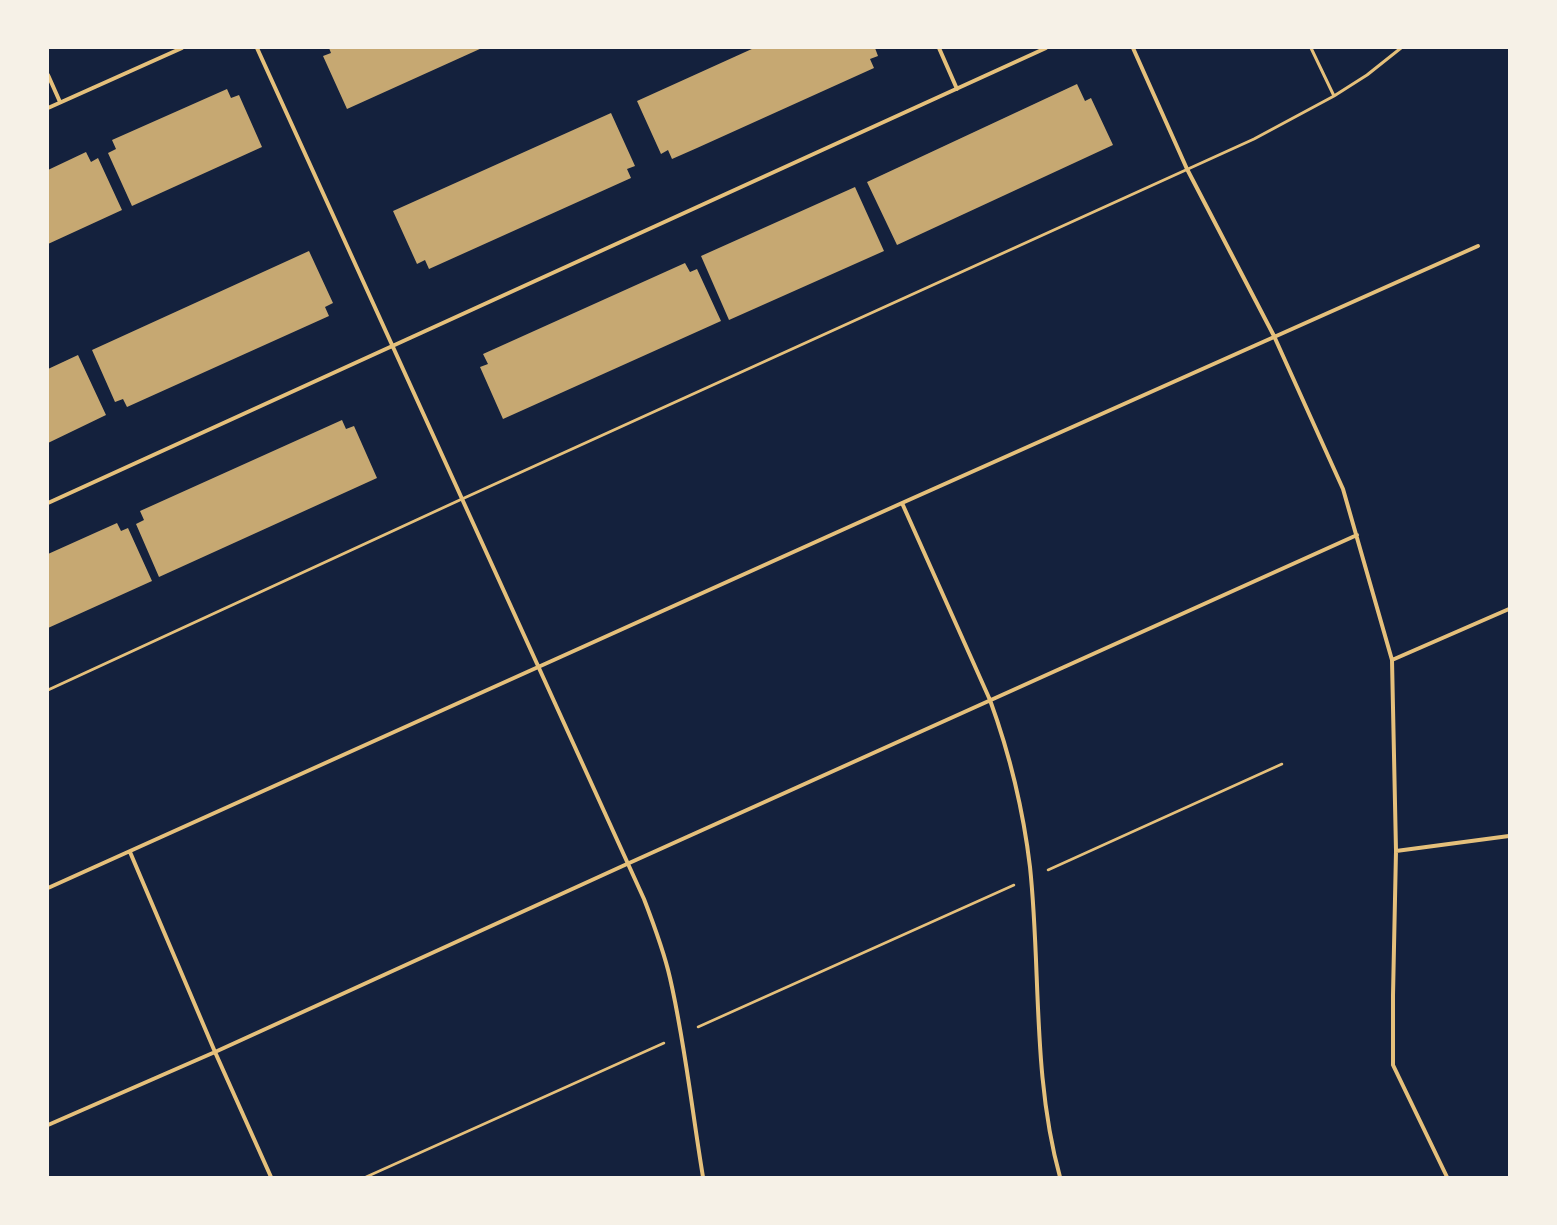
<!DOCTYPE html>
<style>
body{margin:0}
#map{position:relative;width:1557px;height:1225px;overflow:hidden;background:#14213d;font-family:Mulish,sans-serif}
canvas{display:block}
.frame{position:absolute;inset:0;border:49px solid #f6f1e7;pointer-events:none}
</style>
<div id="map">
<canvas width="1557" height="1225"></canvas>
<div class="frame"></div>
</div>
<script>
const c = document.querySelector('canvas').getContext('2d');
c.lineJoin = 'round';
function fillPath(path, color) { c.fillStyle = color; c.fill(path, 'evenodd'); }
function stroke(path, color, width, dash) { c.strokeStyle = color; c.lineWidth = width; c.lineCap = dash ? 'butt' : 'round'; c.setLineDash(dash || []); c.stroke(path); }
const building = new Path2D(`
 M329 48H482L347 109 323 56 331 53Z
 M754 48H875L878 56 870 59 874 68 697 148 672 159 668 150 661 154 637 101Z
 M1077 84 1085 101 1091 98 1113 145 897 245 867 182Z
 M227 89 231 98 239 95 262 147 132 206 108 153 116 149 112 140Z
 M611 113 635 166 627 169 631 178 429 269 425 260 417 264 393 211Z
 M86 152 91 162 98 158 122 210 48 244V170Z
 M855 187 884 251 729 320 701 256Z
 M309 251 333 303 325 307 329 316 127 407 123 399 115 402 92 350Z
 M685 263 690 272 697 269 721 321 503 419 480 367 488 364 483 354Z
 M78 355 106 415 48 443V369Z
 M342 420 346 429 354 426 377 478 159 577 136 524 144 520 140 511Z
 M117 523 121 531 128 528 152 581 48 628V554Z`);
const path = new Path2D(`
 M1048 870 1282 764
 M698 1027 1014 885
 M366 1177 664 1043`);
const service = new Path2D(`
 M1311 48 1334 96
 M48 690 462 499 1254 139 1334 96 1367 75 1401 48`);
const minor = new Path2D(`
 M257 48 644 899C654 925 664 951 670 978 685 1043 692 1111 703 1177
 M939 48 957 89
 M1133 48 1187 169 1274 336 1343 489 1392 660
 M48 75 60 102
 M48 108 182 48
 M48 503 1046 48
 M902 503 990 700C1010 755 1023 808 1030 867 1041 970 1032 1076 1060 1177
 M1396 851 1509 836
 M130 852 215 1052 271 1177
 M48 888 902 503 1478 246
 M48 1125 215 1052 627 864 1357 535
 M1447 1177 1393 1065V995L1396 851 1392 660 1509 609`);
fillPath(building, '#c6a872');
stroke(path, '#e5c07b', 2.5);
stroke(service, '#e5c07b', 3);
stroke(minor, '#e5c07b', 4);
</script>
